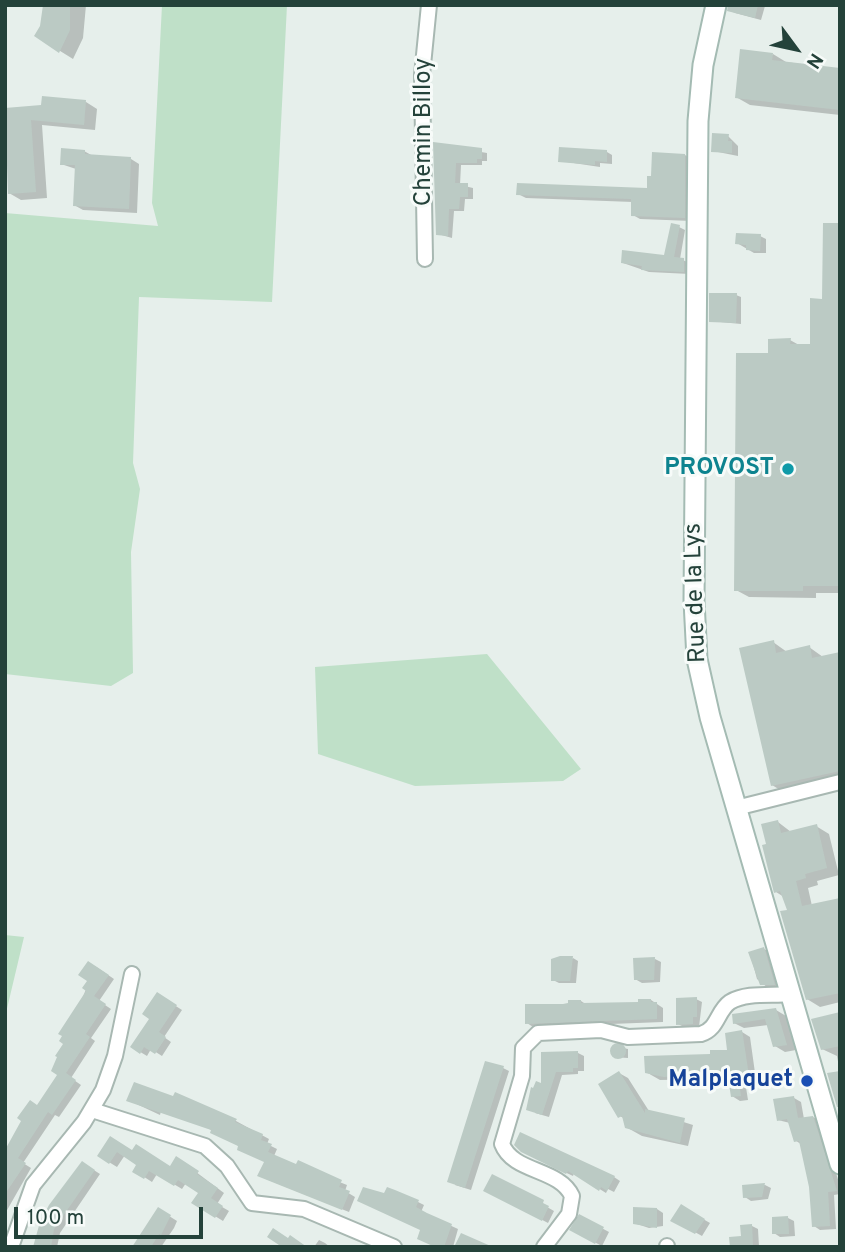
<!DOCTYPE html>
<style>
body{margin:0}
#map{position:relative;width:845px;height:1252px;overflow:hidden;background:#e6efeb;font-family:Overpass,sans-serif}
canvas{display:block}
.frame{position:absolute;inset:0;border:7px solid #24423a;pointer-events:none}
.north{position:absolute;left:761px;top:14px;width:70px;height:70px;-webkit-text-stroke:5px #f7fbf9;paint-order:stroke;rotate:123deg;font-size:19px;font-weight:700;line-height:28px;text-align:center;color:#24423a}
.north::after{content:'';display:block;margin:auto;width:24px;height:32px;background:#24423a;clip-path:polygon(50% 0,100% 100%,50% 72%,0 100%)}
.scale{position:absolute;left:14px;top:1207px;width:189px;height:32px;box-sizing:border-box;border:4px solid #24423a;border-top:0;padding-left:9px;font-size:21px;line-height:24px;white-space:nowrap;color:#24423a;-webkit-text-stroke:5px #f7fbf9;paint-order:stroke}
</style>
<div id="map">
<canvas width="845" height="1252"></canvas>
<div class="frame"></div>
<div class="north">N</div>
<div class="scale">100 m</div>
</div>
<script>
const c = document.querySelector('canvas').getContext('2d');
c.lineJoin = 'round';
function fillPath(path, color) { c.fillStyle = color; c.fill(path, 'evenodd'); }
function stroke(path, color, width, dash) { c.strokeStyle = color; c.lineWidth = width; c.lineCap = dash ? 'butt' : 'round'; c.setLineDash(dash || []); c.stroke(path); }
function label(font, color, halo, rows, align = 'center') {
  c.font = font + ' Overpass,sans-serif'; c.lineWidth = 6; c.setLineDash([]); c.textBaseline = 'middle'; c.strokeStyle = halo; c.fillStyle = color; for (const [text, x, y, turn = 0] of rows) {
    c.save(); c.translate(x, y); c.rotate((+turn || 0) * Math.PI / 180); c.textAlign = isNaN(turn) ? turn : align; if (halo) c.strokeText(text, 0, 0); c.fillText(text, 0, 0); c.restore();
  }
}
const green = new Path2D(`
 M162 5H287L272 302 139 297 133 463 140 489 131 552 133 673 111 686 5 674V213L158 226 152 203Z
 M487 654 581 769 563 781 415 786 318 754 315 667Z
 M5 935 24 937 5 1017Z`);
const shadow = new Path2D(`
 M44 5H86L83 38 73 59 36 36 42 26Z
 M730 5H779L765 6 761 20 735 13 729 10Z
 M773 54 786 62 840 69V115L750 105 736 97Z
 M86 102 97 109 95 130 42 125 47 198 21 200 9 193 5 110Z
 M728 136 738 146V156L713 151Z
 M435 144 487 153V161H482V165H461L460 185 473 188V199H465L464 211H454L452 238 438 234Z
 M84 151 93 156 131 159 139 164 137 213 83 210 74 205 76 169 61 164Z
 M607 152 612 155V164L600 163V167L560 161Z
 M685 155 693 160 692 221 640 219 633 215V202L526 198 518 194 648 190Z
 M840 225V593H816V598L749 597 736 590 770 355 790 340 799 345H812Z
 M679 227 685 230 680 259 690 263V274L649 272 623 263 666 257Z
 M760 236 766 239V253H754L737 243Z
 M736 295 741 297V324L710 321Z
 M773 642 787 652 809 647 823 657 840 653V780L785 793 772 785Z
 M778 822 791 832 816 826 829 834 839 875 817 881 818 885 808 888 812 906 840 899V1002L820 1007 807 999 789 911 784 897 776 892 768 845Z
 M764 949 770 952 780 988H768L757 979 750 953Z
 M573 958 578 961 576 983H559L553 980Z
 M655 959 661 962 660 982 642 983 635 979Z
 M95 966 114 979 99 1001 111 1009 91 1038 95 1041 71 1078 81 1085 59 1117 55 1115 23 1163 31 1168 6 1212 5 1175 38 1107 60 1074 65 1043Z
 M157 994 182 1010 164 1037 171 1042 162 1056 151 1049 147 1056 132 1047 151 1018Z
 M696 999 702 1002 699 1027H684L678 1024Z
 M651 1000 663 1008V1022L533 1027 527 1023 581 1001 587 1005 640 1004Z
 M776 1010 786 1016 796 1050 785 1052 775 1046 768 1025 744 1028 734 1023Z
 M840 1014V1073L837 1056 822 1049Z
 M742 1032 750 1037 756 1080 745 1081 748 1100 740 1101 732 1096 729 1075H711V1079L660 1080 646 1072 729 1052Z
 M613 1046 628 1049V1058L613 1057Z
 M543 1053H578L584 1056V1071H578V1074L562 1075 549 1117 535 1113 543 1086Z
 M503 1068 509 1071 471 1190 455 1185Z
 M619 1073 628 1078 649 1111 693 1125 688 1146 642 1136 626 1127 625 1119 620 1116Z
 M794 1098 801 1102 804 1119 813 1117 820 1121 840 1186V1194L834 1195 836 1229 820 1230 814 1226 811 1186 802 1145 795 1140 790 1123 778 1120Z
 M128 1100 236 1121 269 1139 267 1144 277 1149 274 1156 347 1185 345 1191 355 1197 349 1212 266 1179V1162L206 1127 161 1111 160 1115Z
 M111 1138 133 1152 171 1168 184 1163 224 1193 217 1204 229 1211 223 1221 194 1203 200 1192 186 1183 182 1189 157 1174 152 1182 135 1171 138 1165 125 1155 117 1167 99 1156Z
 M529 1155 614 1177 620 1181 614 1192 608 1189 606 1193 574 1173 573 1176Z
 M89 1167 100 1174 60 1233 57 1247H37Z
 M493 1176 554 1211 548 1223 486 1190Z
 M765 1185 771 1188 768 1199 751 1201 745 1197 744 1187Z
 M418 1202 424 1205 421 1212 458 1229 453 1247H436L422 1230 365 1203Z
 M682 1207 710 1223 702 1236 673 1220Z
 M158 1209 177 1221 174 1228 161 1247H134Z
 M657 1209 663 1213V1226L649 1228 634 1223Z
 M579 1216 609 1232 602 1246 571 1230Z
 M788 1218 794 1221 795 1236 780 1237 774 1233Z
 M752 1226 758 1229 759 1247H731Z
 M319 1240 325 1243 330 1247H314Z`);
const building = new Path2D(`
 M43 5H70V30L59 53 34 36 40 26Z
 M728 5H758L755 18 727 11Z
 M740 49 773 53 772 60 840 68V110L735 98Z
 M42 96 86 100 84 125 31 120 36 192 8 194 5 108 41 105Z
 M712 133 729 134 728 141H732V153L711 152Z
 M433 142 482 148V159H477V163H456L455 183H468V197H460L459 209H449L448 236 436 235Z
 M559 147 607 150V162L595 161V165L558 162Z
 M61 148 85 150V154L131 157 129 209 73 206 75 165H60Z
 M652 152 685 154V218L631 216V199L516 195 517 183 647 188V176H651Z
 M671 223 680 225 674 257 684 258V272L641 270 642 266 621 263 622 250 664 255Z
 M823 223H840V586H803V591H734L736 353H768V339L791 338 790 344H810V298L822 299Z
 M736 233 761 234 760 251 746 250V245L735 244Z
 M709 293H737L736 323 709 322Z
 M774 640 776 653 810 645 812 658 840 652V771L771 786 739 648Z
 M778 820 781 833 817 824 827 868 805 874 806 878 796 881 802 906 840 898V993L806 1000 780 911 787 910 780 891 774 893 762 845 766 844 761 824Z
 M764 947 775 985H760L748 952Z
 M560 956H573L570 981H551V959Z
 M655 957 654 980H634L633 958Z
 M88 961 109 975 94 996 106 1004 86 1034 90 1037 66 1073 76 1080 52 1115 48 1112 18 1158 26 1163 5 1194V1150L21 1121 17 1118 30 1100 37 1105 57 1075 51 1071 57 1057 55 1056 63 1044 59 1041 62 1036 58 1034 86 991 82 988 87 981 78 975Z
 M157 992 177 1005 159 1032 166 1037 155 1054 144 1047 140 1054 130 1047 149 1019 142 1014Z
 M697 997V1017H693V1024L676 1025V998Z
 M638 999H651V1002H657V1019L525 1024V1004H563L568 1003V1000H581V1003L638 1002Z
 M776 1008 787 1045 773 1047 765 1019 733 1024 732 1014Z
 M840 1012V1046L821 1050 811 1019Z
 M742 1030 749 1076 738 1077 741 1096 731 1097 727 1071 664 1077 645 1073 644 1056 710 1054V1050H727L725 1033Z
 M610 1051a8 8 0 1 1 16 0a8 8 0 1 1-16 0Z
 M578 1051V1068H573V1072H556L542 1115 526 1110 531 1087 533 1088 536 1081 541 1083V1052Z
 M485 1061 504 1066 465 1188 447 1182Z
 M619 1071 645 1113V1109L685 1118 680 1143 625 1128 622 1116 618 1118 598 1084Z
 M840 1071V1107H837L827 1073Z
 M134 1082 173 1096 175 1092 237 1119 235 1122 263 1134 261 1140 272 1144 268 1152 296 1164 298 1160 342 1180 339 1187 350 1191 342 1210 257 1176 264 1162 237 1150 238 1146 210 1133 211 1130 126 1101Z
 M794 1096 798 1118 813 1116 837 1191 828 1192 830 1226 812 1227 809 1187 799 1141 794 1142 787 1119 777 1121 773 1099Z
 M520 1132 615 1176 607 1191 601 1187 599 1191 568 1171 566 1174 521 1152 514 1145Z
 M110 1136 132 1150 136 1144 170 1166 176 1156 199 1171 197 1174 218 1188 211 1198 223 1206 215 1218 191 1203 198 1193 178 1180 174 1186 149 1171 144 1179 132 1172 136 1165 117 1152 109 1164 97 1156Z
 M82 1161 95 1170 54 1229 51 1247H33L40 1222 49 1205Z
 M492 1174 544 1200 543 1203 549 1206 542 1221 483 1191Z
 M765 1183 762 1197 743 1198 742 1185Z
 M363 1187 384 1193 387 1187 395 1190 419 1200 416 1207 427 1213 452 1224 444 1247H435L417 1239 420 1230 357 1201Z
 M681 1204 705 1219 695 1234 670 1221Z
 M158 1207 171 1215 161 1235 159 1234 151 1247H132Z
 M633 1207 657 1208V1228L633 1224Z
 M579 1214 604 1227 595 1244 569 1230Z
 M788 1216 789 1234H772V1217Z
 M752 1224 753 1247H730L729 1237 741 1236 740 1225Z
 M273 1228 288 1238 290 1235 307 1247H282L267 1237Z
 M461 1233 493 1247H454Z`);
const minor = new Path2D(`
 M425 259 422 75 429 5
 M736 808 840 782
 M92 1110 205 1146 227 1166 252 1203 304 1209 394 1247
 M11 1247 33 1185 84 1122 103 1090 115 1056 132 974
 M544 1247 569 1214 572 1196C559 1168 513 1173 502 1144L522 1076 523 1048 538 1033 601 1030 628 1037 701 1034C718 1029 717 1011 730 1002 747 992 772 996 790 994
 M667 1247V1246`);
const secondary = new Path2D(`
 M716 5 703 65 698 121 694 601 697 659 710 717 840 1164`);
const markers = [
 [788,469,7,"#0f9aa8"],
 [807,1081,7,"#1a4fb4"]
];
const streetNames = [
 ["Chemin Billoy",425,132,-90],
 ["Rue de la Lys",697,593,-92]
];
const cultureNames = [
 ["PROVOST",774,469]
];
const transitNames = [
 ["Malplaquet",793,1081]
];
fillPath(green, '#bfe0c8');
fillPath(shadow, '#0003');
fillPath(building, '#bbcac4');
stroke(minor, '#a8b8b2', 18);
stroke(secondary, '#a4bbb3', 23);
stroke(minor, '#fff', 14);
stroke(secondary, '#fff', 19);
for (const [x, y, r, color] of markers) { const dot = new Path2D(); dot.arc(x, y, r, 0, 2 * Math.PI); c.fillStyle = color; c.fill(dot); stroke(dot, '#f7fbf9', 2.5); }
label('24px', '#24423a', '#f7fbf9', streetNames);
label('bold 24px', '#0d838f', '#f7fbf9', cultureNames, 'right');
label('bold 24px', '#164399', '#f7fbf9', transitNames, 'right');
</script>
